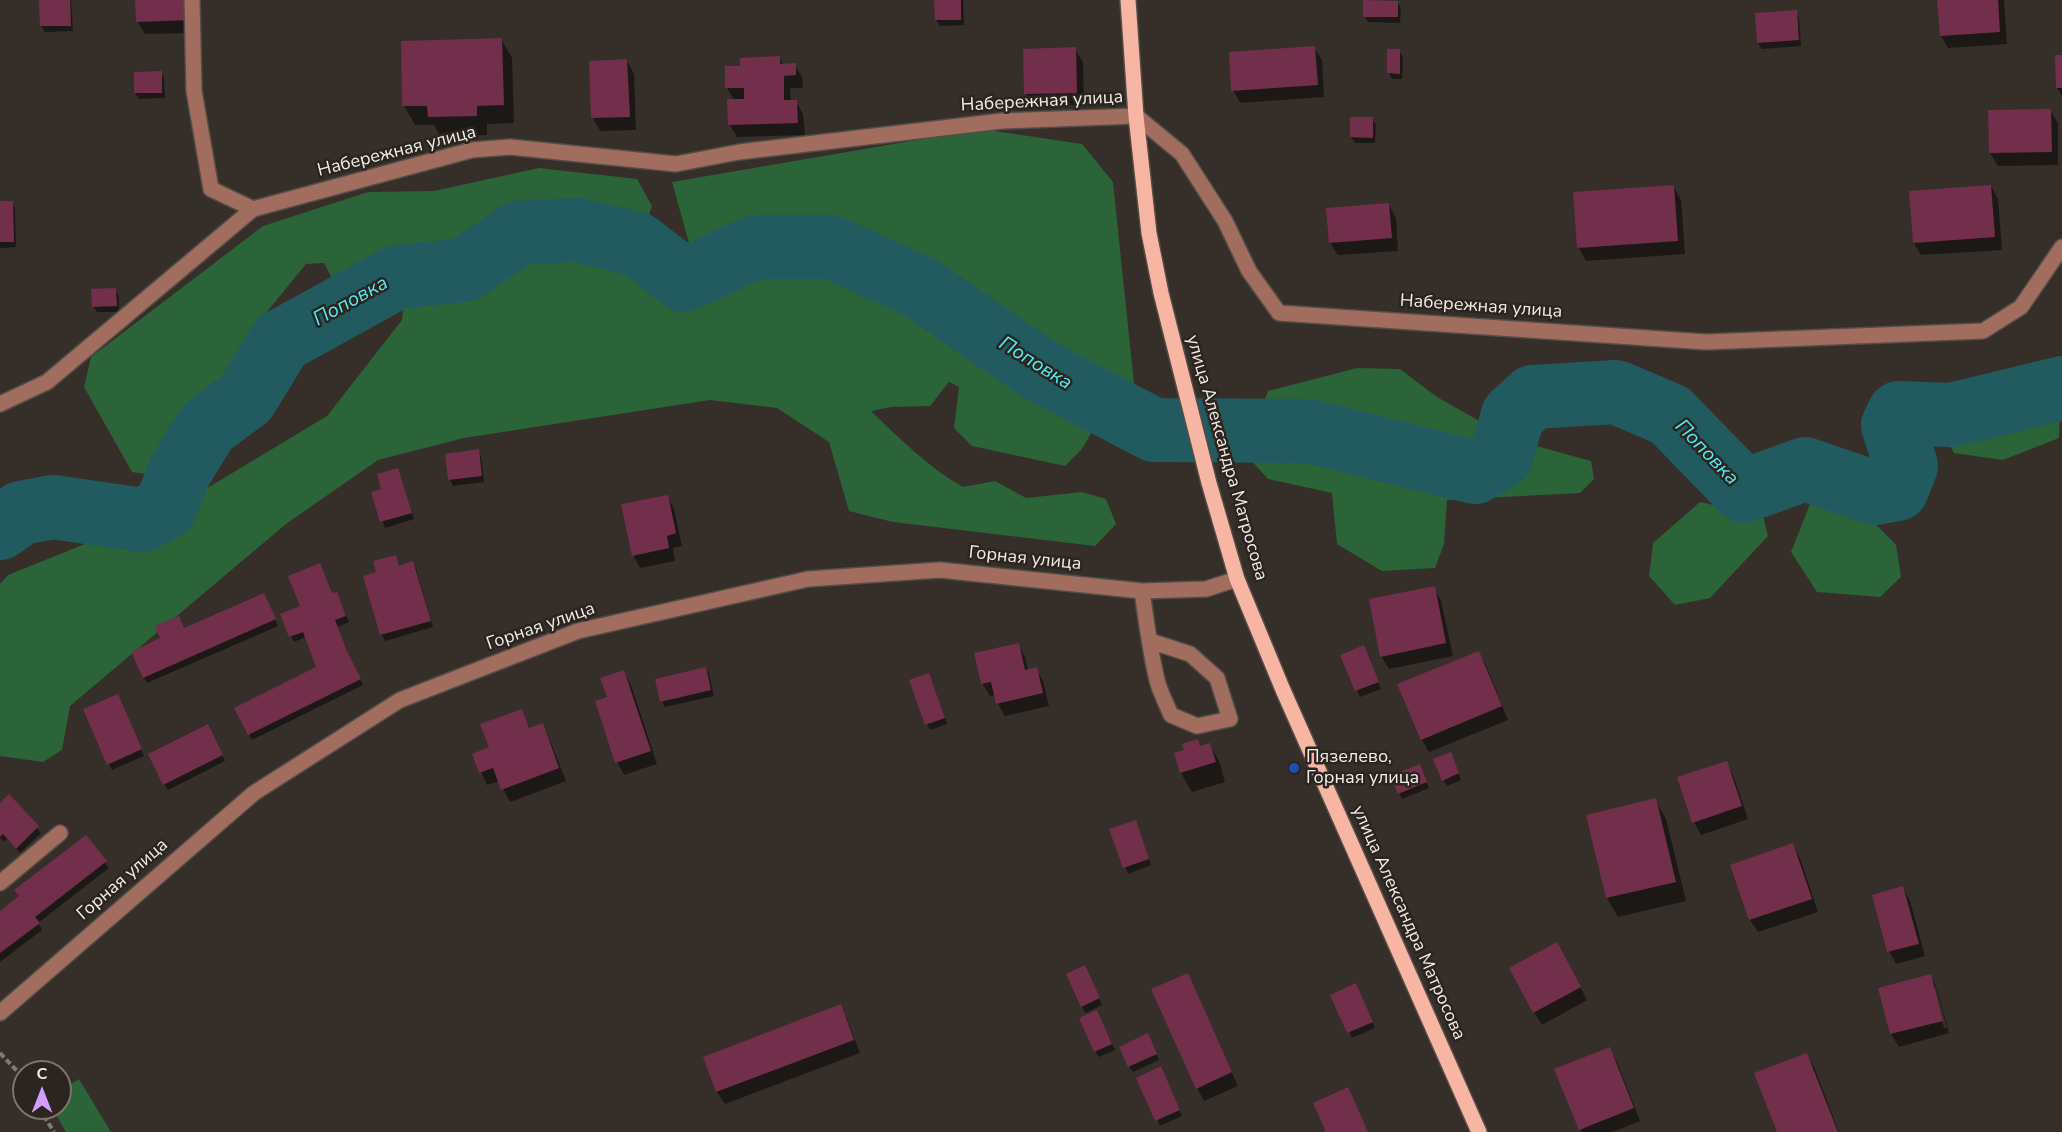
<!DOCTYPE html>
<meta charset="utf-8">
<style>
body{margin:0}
#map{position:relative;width:2062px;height:1132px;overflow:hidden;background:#362e28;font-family:"Nunito Sans",sans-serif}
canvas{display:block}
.north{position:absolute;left:12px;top:1060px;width:60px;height:60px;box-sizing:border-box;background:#2c251f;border:2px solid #7b746f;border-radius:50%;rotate:0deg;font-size:16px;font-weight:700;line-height:24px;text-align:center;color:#f1ebe7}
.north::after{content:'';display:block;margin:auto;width:21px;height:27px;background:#d29dfd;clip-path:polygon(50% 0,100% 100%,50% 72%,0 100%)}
</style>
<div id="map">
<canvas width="2062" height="1132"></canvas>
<div class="north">С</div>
</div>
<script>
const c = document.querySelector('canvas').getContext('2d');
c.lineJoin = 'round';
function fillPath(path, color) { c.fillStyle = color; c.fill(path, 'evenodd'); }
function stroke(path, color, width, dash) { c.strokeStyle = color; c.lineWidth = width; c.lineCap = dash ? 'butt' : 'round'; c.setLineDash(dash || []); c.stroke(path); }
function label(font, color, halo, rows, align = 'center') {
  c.font = font + ' "Nunito Sans",sans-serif'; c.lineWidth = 5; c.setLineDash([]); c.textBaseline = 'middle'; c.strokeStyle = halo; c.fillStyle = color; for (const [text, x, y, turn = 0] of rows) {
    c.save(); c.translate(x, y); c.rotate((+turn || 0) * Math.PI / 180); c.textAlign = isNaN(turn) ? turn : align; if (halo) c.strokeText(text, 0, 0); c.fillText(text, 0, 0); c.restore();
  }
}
const green = new Path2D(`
 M981 129 1082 144 1113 182 1136 403 1118 430H1093L1082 449 1065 466 972 446 954 428 959 387 949 382 930 406 891 407 871 411C900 439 928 467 963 487L995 481 1026 498 1082 492 1106 499 1116 524 1095 546 893 522 849 511 829 442 777 408 710 400 464 438 378 460 286 524 70 706 62 750 43 762 0 756V584L8 575 127 527 204 490 327 416 402 320 405 288 388 274 337 288 324 263 306 264 253 329 245 370 165 477 132 472 84 387 91 357 263 226 368 192 434 191 539 168 637 179 652 206 645 227 627 247 635 266 690 283 774 260 783 246 770 227H744L709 251 691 250 672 182Z
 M1357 368 1400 369 1437 397 1511 439 1591 461 1594 479 1580 493 1447 500 1444 544 1435 568 1382 571 1337 544 1332 493 1268 479 1247 456 1252 432 1268 391Z
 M1999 386 2052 396 2060 415 2059 438 2003 460 1954 453 1942 432 1949 398Z
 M1812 499 1865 513 1896 545 1901 577 1880 597 1817 592 1791 552Z
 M1700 502 1763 516 1768 536 1710 598 1675 605 1649 576 1653 543Z
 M79 1079 111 1132H66L52 1108H60V1091Z`);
const shadow = new Path2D(`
 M40 0H71L73 31 45 32 41 26Z
 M137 0H195L196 33 145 34 137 21Z
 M936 0H963L964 25 940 26 936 20Z
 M1939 0H2004L2007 44 1948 48 1941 36Z
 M1397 2 1401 8 1400 23 1368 22 1364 16Z
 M1796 12 1799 18 1801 46 1762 49 1758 43Z
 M501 39 512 58 514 123 487 124V135L440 136 434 125H415L404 106 402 42Z
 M1314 47 1322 60 1324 97 1240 103 1233 90Z
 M1075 49 1083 62 1084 105 1033 106 1026 93Z
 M1399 51 1403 57 1402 79H1392L1389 73Z
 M2062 56V96L2057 88Z
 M779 57 783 65H795L802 77 803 88H790L791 102 796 101 803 114 805 135 737 137 730 125 734 100 727 88 742 67Z
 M627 61 634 74 636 130 600 131 593 118 591 62Z
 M161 72 164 78 165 98 139 99 135 93Z
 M2050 110 2058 123V165L1998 166 1990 153Z
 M1372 119 1376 125 1375 143H1355L1351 137Z
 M1991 186 1998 199 2002 250 1921 255 1914 243Z
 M1674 187 1681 200 1685 254 1586 261 1579 248 1575 193Z
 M12 202 15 208 16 247 0 248V203Z
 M1389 205 1396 218 1398 251 1338 255 1330 243Z
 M115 290 119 296V312H97L93 306Z
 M478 451 481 457 484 482 453 486 450 480Z
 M397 469 414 519 385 528 373 493 383 490Z
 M667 496 674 509 682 546 673 548 675 561 640 568 633 555Z
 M395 557 400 567 413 563 416 569 433 627 385 641 382 635 365 577 377 573Z
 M1434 588 1441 601 1453 656 1389 669 1381 656Z
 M332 595 339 599 349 622 337 627 350 659 363 685 252 740 236 709 318 667 306 637 294 642 282 615Z
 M267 601 278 626 147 683 144 678 184 630Z
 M1018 644 1025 657 1028 670 1036 669 1043 681 1049 706 1005 716 998 704 995 695 990 696 982 683Z
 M1478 652 1486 665 1508 720 1429 752 1422 740Z
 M1366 653 1381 689 1360 697 1342 656Z
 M706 668 709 674 714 696 665 707 662 701Z
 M624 672 631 685 657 764 624 775 617 762 609 698Z
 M932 681 947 724 930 730 927 724Z
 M121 702 144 756 112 770 109 764Z
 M521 711 530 729 542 725 549 738 566 781 510 802 499 781 487 785 474 755 491 748Z
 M211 732 225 761 168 790 164 784Z
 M1198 741 1201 747 1209 744 1220 763 1225 782 1192 792 1181 773 1176 754 1186 751Z
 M1453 760 1461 780 1447 786 1443 780Z
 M1726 762 1733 775 1748 819 1701 835 1694 822Z
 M1422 771 1429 788 1402 799 1399 793Z
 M9 796 41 833 20 853 7 839 4 842 0 838V805Z
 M1655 800 1666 819 1686 901 1618 917 1607 898 1587 816Z
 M1138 828 1151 865 1128 874 1111 830Z
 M86 837 109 868 38 923 42 930 0 962V912L20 897Z
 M1793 845 1800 858 1818 912 1758 932 1750 920Z
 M1903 888 1910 901 1925 956 1896 964 1889 951Z
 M1564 957 1587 1000 1542 1025 1534 1012Z
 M1088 973 1102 1005 1085 1013 1068 974Z
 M1188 975 1238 1086 1204 1101 1197 1088Z
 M1930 975 1937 988 1949 1033 1899 1047 1891 1034 1879 989ZM1933 987H1936L1947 1028H1944Z
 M1358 991 1375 1028 1352 1038 1332 996Z
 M840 1006 847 1019 860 1053 725 1104 717 1092 705 1058Z
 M1100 1018 1115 1050 1099 1057 1095 1051Z
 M1150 1041 1159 1060 1133 1072 1129 1066Z
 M1609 1049 1617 1062 1640 1121 1612 1132H1582L1580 1129Z
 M1806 1054 1814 1067 1839 1132H1779Z
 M1164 1074 1182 1116 1160 1126 1138 1079Z`);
const river = new Path2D(`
 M0 528 21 513 53 507 142 520 165 508 180 471 207 427 246 398 281 341 397 277 464 270 519 233 578 230 637 244 684 280 755 247H831L921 288 1041 371 1154 430 1308 431 1475 472 1501 457 1513 415 1533 397 1616 392 1670 415 1744 491 1805 469 1875 493 1897 489 1906 466 1893 425 1899 413 1951 415 2062 388`);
const building = new Path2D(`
 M39 0H70L71 26H40Z
 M135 0H189L190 20 136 22Z
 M934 0H961V20H935Z
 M1363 0 1398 1V17H1363Z
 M1937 0H1998L2000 32 1940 36Z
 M1797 10 1799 40 1757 43 1755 13Z
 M502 38 504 105 477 106V116L428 117 427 106H402L401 41Z
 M1315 46 1318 85 1231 91 1229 52Z
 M1076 47 1077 93 1024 94 1023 49Z
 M1387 49H1400V74L1387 73Z
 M2055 55H2062V88H2056Z
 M780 56V64L796 63V75L784 76V100H797L798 123 728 125 727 99H744V88H725V66H740V58Z
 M627 59 630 117 591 118 589 61Z
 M162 71V93H134V72Z
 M2051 109 2052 152 1989 153 1988 110Z
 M1350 117H1373V138L1350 137Z
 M1674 185 1678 241 1577 248 1573 192Z
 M1991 185 1995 237 1913 243 1909 191Z
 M0 201H13L14 242H0Z
 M1389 203 1392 238 1329 243 1326 208Z
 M116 288 117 306 92 307 91 289Z
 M479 449 482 476 448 480 445 454Z
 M398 468 412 513 380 522 371 492 381 489 377 474Z
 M668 495 676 533 667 536 669 548 632 556 621 504Z
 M396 555 399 566 413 561 431 621 380 635 363 576 376 572 373 561Z
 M320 563 332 593 337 592 346 616 335 620 347 651 361 679 248 735 234 708 316 667 303 632 289 637 280 614 300 606 288 576Z
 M1435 586 1446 643 1380 657 1369 599Z
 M264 593 276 619 143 678 131 652 160 638 155 626 179 616 184 628Z
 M1019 643 1025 670 1037 667 1043 693 996 704 991 682 981 684 974 653Z
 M1364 645 1379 682 1355 691 1340 655Z
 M1479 651 1502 706 1421 740 1397 684Z
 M706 667 711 690 660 702 655 679Z
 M624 670 651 751 615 763 595 701 607 697 600 678Z
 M929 673 945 718 925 725 909 680Z
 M118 694 142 749 107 765 83 709Z
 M522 709 529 728 543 723 559 768 501 790 493 768 479 773 472 754 489 747 480 724Z
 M208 724 223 755 163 785 148 754Z
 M1198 739 1200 746 1210 743 1216 762 1180 773 1174 753 1184 750 1182 744Z
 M1451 752 1459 773 1442 781 1433 759Z
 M1727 761 1742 806 1692 823 1677 777Z
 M1420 764 1427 782 1398 794 1390 776Z
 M9 794 39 826 16 849 3 834 0 837V803Z
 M1656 798 1676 882 1606 898 1586 815Z
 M1136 820 1149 859 1123 868 1109 829Z
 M86 835 107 861 35 917 40 923 0 953V911L19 896 14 890Z
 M1793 843 1812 899 1749 920 1730 865Z
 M1903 886 1919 944 1887 952 1872 895Z
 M1557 942 1581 987 1533 1013 1509 968Z
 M1085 965 1100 998 1081 1007 1066 974Z
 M1188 973 1232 1072 1196 1089 1151 989Z
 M1931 974 1943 1021 1890 1034 1878 988Z
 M1356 983 1373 1022 1347 1033 1330 995Z
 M841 1004 854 1040 716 1092 703 1057Z
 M1097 1010 1112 1044 1094 1052 1079 1018Z
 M1148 1033 1157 1054 1128 1067 1119 1047Z
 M1610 1047 1634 1108 1579 1130 1554 1069Z
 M1807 1053 1838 1132H1777L1754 1073Z
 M1161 1066 1180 1110 1155 1121 1136 1078Z
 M1348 1087 1368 1132H1326L1313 1103Z`);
const path = new Path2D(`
 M0 1053 18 1072 24 1082
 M39 1108 54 1132`);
const minor = new Path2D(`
 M192 0 194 91 211 189 253 209
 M0 404 47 382 253 209 472 150 510 147 676 164 739 152 1002 121 1136 116 1182 154 1225 221 1249 271 1279 313 1706 342 1983 331 2021 307 2062 247
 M1142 591C1146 620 1150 651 1157 680 1160 692 1166 703 1171 715L1197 726 1230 719 1217 678 1190 654 1150 641
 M0 883 60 833
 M0 1013 254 793 400 700 578 631 808 579 940 570 1142 591 1206 589 1237 579`);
const major = new Path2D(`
 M1128 0 1136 116 1149 233 1161 293 1209 483 1237 579 1283 690 1479 1132`);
const markers = [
 [1294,768,6,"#1a4fb4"]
];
const streetNames = [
 ["Набережная улица",1042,102,-3],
 ["Набережная улица",397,152,-14],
 ["Набережная улица",1481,307,4],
 ["улица Александра Матросова",1226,458,74],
 ["Горная улица",1025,559,6],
 ["Горная улица",541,627,-19],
 ["Горная улица",123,880,-41],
 ["улица Александра Матросова",1408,923,66]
];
const poiNames = [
 ["Пязелево,",1306,758],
 ["Горная улица",1306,779]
];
const waterNames = [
 ["Поповка",351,302,-29],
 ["Поповка",1035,364,32],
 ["Поповка",1706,453,46]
];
fillPath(green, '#2a6438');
fillPath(shadow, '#0007');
stroke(river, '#215b5f', 64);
fillPath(building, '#722f4c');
stroke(minor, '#544c47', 18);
stroke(major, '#544c47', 18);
stroke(path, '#807974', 4, [6, 3]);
stroke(minor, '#a16d5e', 15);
stroke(major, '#f7b5a3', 15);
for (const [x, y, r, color] of markers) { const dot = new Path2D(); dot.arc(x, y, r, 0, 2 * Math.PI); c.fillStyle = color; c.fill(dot); stroke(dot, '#2c251f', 2); }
label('18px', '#f1ebe7', '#2c251f', streetNames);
label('18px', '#f1ebe7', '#2c251f', poiNames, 'left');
label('italic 20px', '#4decf7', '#2c251f', waterNames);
</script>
